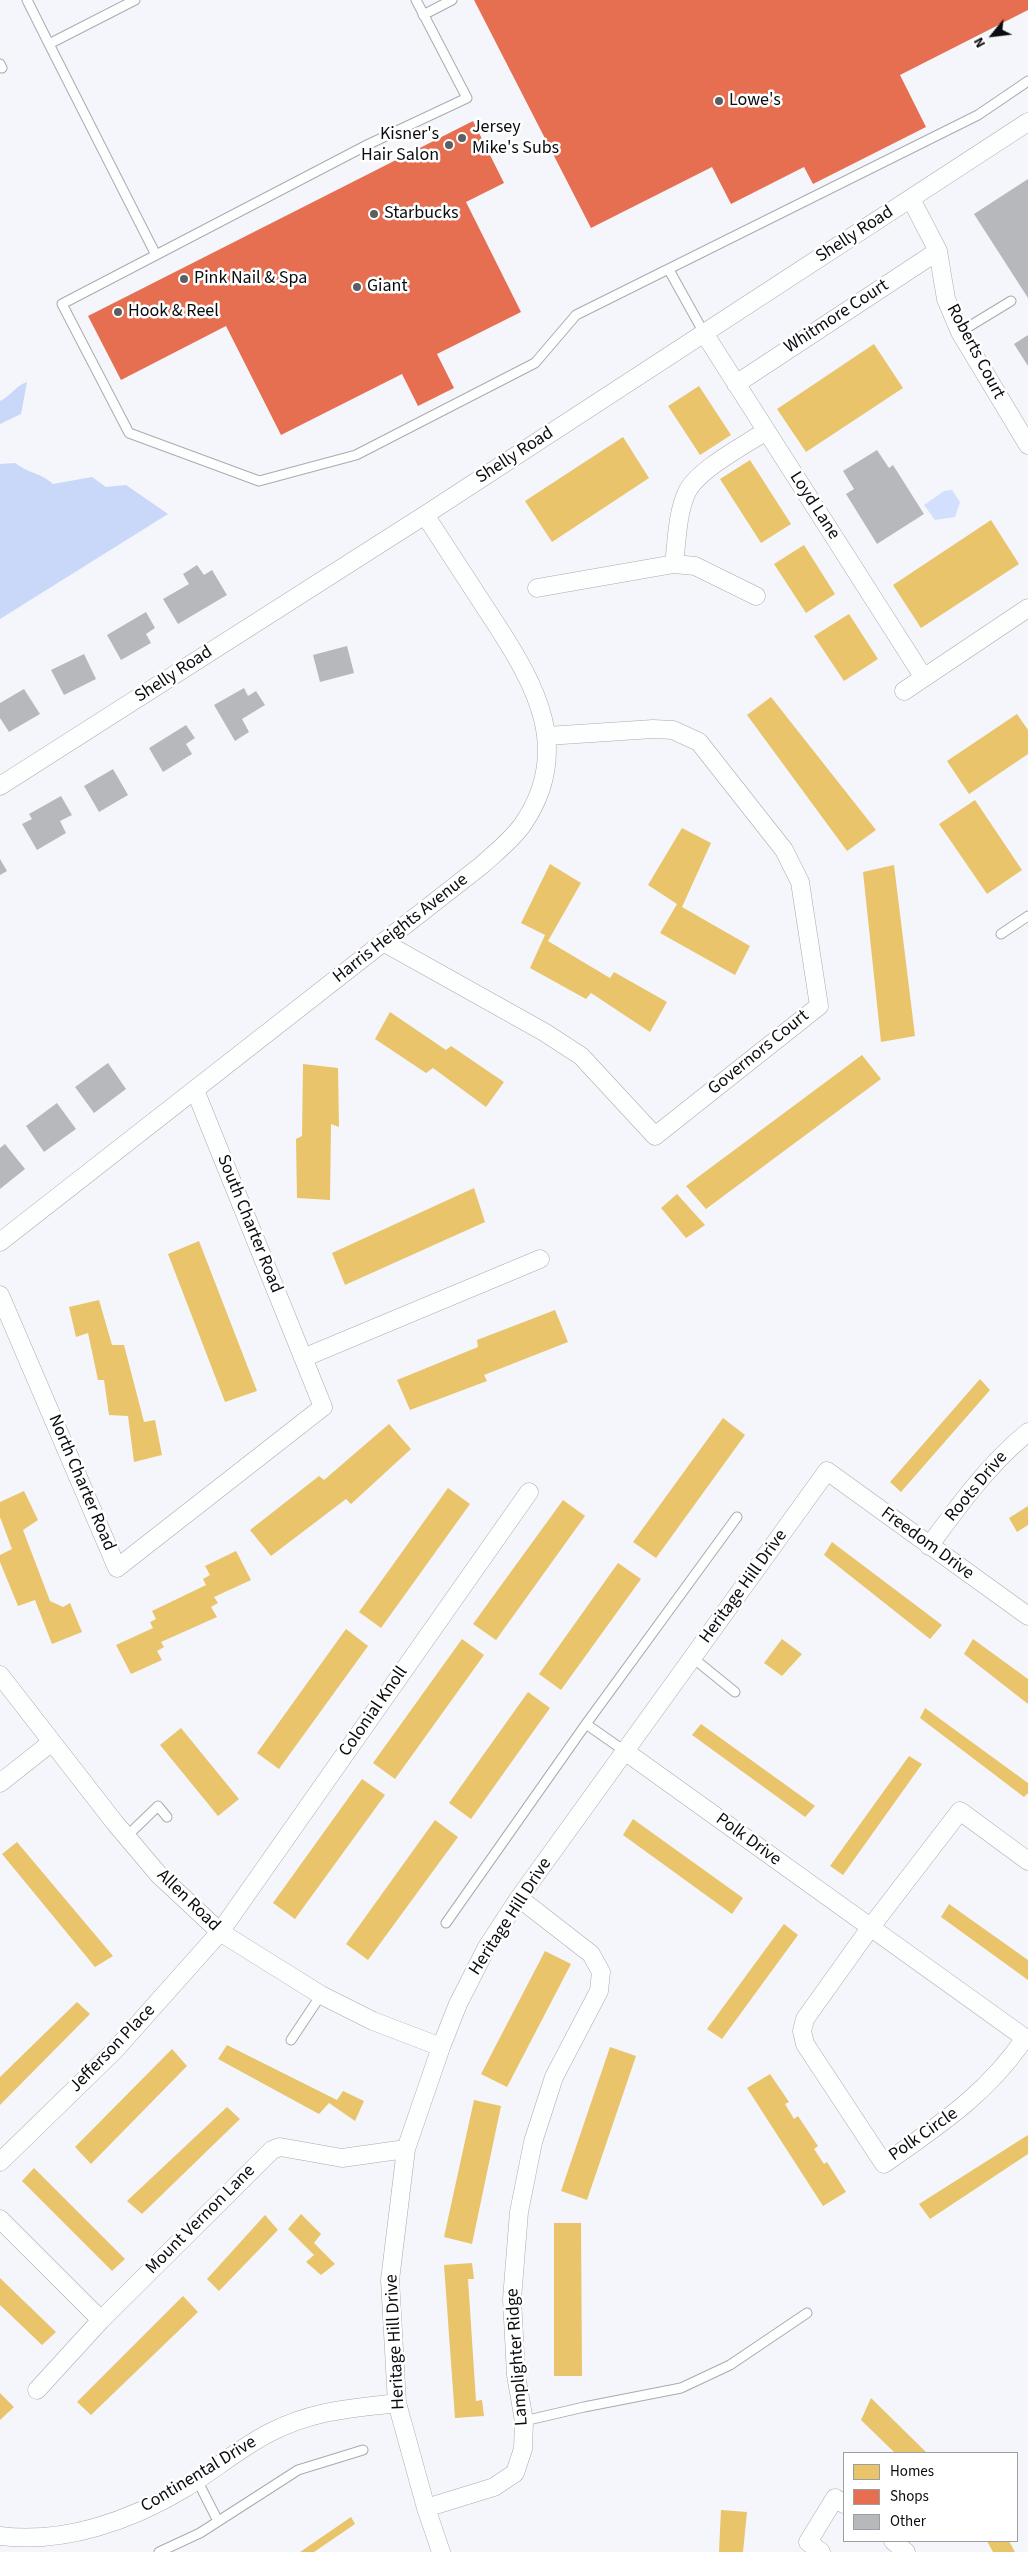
<!DOCTYPE html>
<style>
body{margin:0}
#map{position:relative;width:1028px;height:2552px;overflow:hidden;background:#f4f6fb;font-family:"Source Sans 3",sans-serif}
canvas{display:block}
.legend{position:absolute;left:843px;top:2452px;width:175px;height:90px;box-sizing:border-box;background:#fff;border:1px solid #9d9e9f;margin:0;padding:6px 9px;list-style:none;font-size:15px;color:#0a0c0f}
.legend li{display:flex;align-items:center;gap:10px;height:25px}
.legend b{width:25px;border:1px solid #9d9e9f}
.north{position:absolute;left:968px;top:10px;width:50px;height:50px;-webkit-text-stroke:4px #fff;paint-order:stroke;rotate:241deg;font-size:14px;font-weight:700;line-height:20px;text-align:center;color:#0a0c0f}
.north::after{content:'';display:block;margin:auto;width:18px;height:22px;background:#0a0c0f;clip-path:polygon(50% 0,100% 100%,50% 72%,0 100%)}
</style>
<div id="map">
<canvas width="1028" height="2552"></canvas>
<ul class="legend">
<li><b style="height:14px;background:#e9c46a"></b>Homes</li>
<li><b style="height:14px;background:#e76f51"></b>Shops</li>
<li><b style="height:14px;background:#b7b8bc"></b>Other</li>
</ul>
<div class="north">N</div>
</div>
<script>
const c = document.querySelector('canvas').getContext('2d');
c.lineJoin = 'round';
function fillPath(path, color) { c.fillStyle = color; c.fill(path, 'evenodd'); }
function stroke(path, color, width, dash) { c.strokeStyle = color; c.lineWidth = width; c.lineCap = dash ? 'butt' : 'round'; c.setLineDash(dash || []); c.stroke(path); }
function label(font, color, halo, rows, align = 'center') {
  c.font = font + ' "Source Sans 3",sans-serif'; c.lineWidth = 5; c.setLineDash([]); c.textBaseline = 'middle'; c.strokeStyle = halo; c.fillStyle = color; for (const [text, x, y, turn = 0] of rows) {
    c.save(); c.translate(x, y); c.rotate((+turn || 0) * Math.PI / 180); c.textAlign = isNaN(turn) ? turn : align; if (halo) c.strokeText(text, 0, 0); c.fillText(text, 0, 0); c.restore();
  }
}
const green = new Path2D(`
 M952 490 960 502 955 517 935 520 924 505 944 491Z`);
const forest = new Path2D(`
 M27 382 21 414 0 424V401C11 396 15 386 27 382Z
 M15 463C31 475 38 471 53 484L92 477 106 487 126 485 168 514 0 619V464Z`);
const homes = new Path2D(`
 M874 344 903 388 806 452 777 409Z
 M699 386 731 435 700 455 668 406Z
 M623 437 649 478 552 542 525 501Z
 M750 460 791 524 761 543 720 479Z
 M991 520 1019 564 921 628 893 585Z
 M804 545 835 594 806 613 774 564Z
 M849 614 878 659 844 681 814 636Z
 M771 697 876 830 847 851 747 715Z
 M1017 714 1028 730V754L969 794 947 761Z
 M975 800 1022 870 987 894 939 824Z
 M682 828 711 843 682 907 750 946 735 975 660 933 677 904 648 885Z
 M550 864 581 883 548 941 610 978 614 972 667 1002 650 1032 591 993 586 999 530 968 545 935 521 923Z
 M894 865 915 1036 881 1042 863 872Z
 M390 1012 446 1050 451 1046 504 1082 486 1107 433 1068 426 1073 375 1039Z
 M862 1055 881 1079 706 1209 686 1186Z
 M303 1064 338 1068 339 1127 331 1124 330 1200 297 1198 296 1139 302 1136Z
 M474 1188 485 1222 345 1285 332 1253Z
 M677 1194 705 1225 686 1238 661 1208Z
 M199 1241 257 1391 225 1402 168 1254Z
 M99 1300 112 1345H124L144 1422 155 1420 162 1455 134 1462 128 1416 109 1415 104 1380H98L88 1333 76 1337 69 1307Z
 M555 1310 568 1342 484 1375 487 1381 410 1410 397 1380 478 1347 477 1340Z
 M980 1379 990 1390 901 1492 890 1482Z
 M723 1418 745 1435 656 1558 633 1542Z
 M389 1424 411 1449 351 1504 346 1499 271 1556 250 1530 319 1476 324 1480Z
 M448 1488 470 1504 381 1628 359 1612Z
 M24 1491 38 1520 23 1530 50 1601 63 1607 70 1603 82 1632 52 1644 35 1600 18 1606 0 1562V1555L12 1549 0 1517V1502Z
 M563 1500 585 1516 496 1640 473 1624Z
 M1028 1506V1525L1017 1532 1009 1518Z
 M832 1542 942 1625 930 1639 824 1555Z
 M236 1551 251 1580 214 1597 218 1603 211 1607 217 1617 161 1642 164 1647 157 1651 162 1660 131 1674 116 1645 153 1628 150 1622 156 1619 152 1611 206 1585 203 1579 210 1575 205 1566Z
 M618 1563 641 1579 561 1690 539 1674Z
 M346 1629 368 1646 279 1769 257 1753Z
 M462 1639 484 1655 395 1779 373 1763Z
 M782 1639 802 1654 782 1676 764 1663Z
 M973 1639 1028 1679V1704L964 1654Z
 M528 1692 550 1708 471 1819 449 1803Z
 M925 1708 1028 1783V1793L1024 1797 920 1718Z
 M701 1724 815 1806 805 1817 692 1735Z
 M181 1728 239 1799 218 1816 160 1745Z
 M909 1756 922 1764 843 1875 830 1866Z
 M362 1779 385 1795 295 1919 273 1903Z
 M633 1819 743 1898 732 1914 623 1835Z
 M435 1820 458 1837 368 1960 346 1944Z
 M17 1842 113 1956 95 1967 2 1854Z
 M949 1904 1028 1960V1980L941 1917Z
 M784 1924 798 1935 722 2039 707 2029Z
 M545 1951 571 1964 507 2087 481 2074Z
 M77 2002 90 2014 0 2105V2077Z
 M227 2045 337 2100 343 2091 364 2101 355 2121 329 2103 319 2114 218 2059Z
 M610 2047 636 2056 587 2200 561 2191Z
 M172 2049 187 2066 91 2164 75 2147Z
 M770 2074 789 2102 785 2104 794 2119 798 2116 818 2146 814 2149 824 2164 827 2162 846 2192 823 2206 747 2088Z
 M474 2100 501 2106 472 2244 444 2237Z
 M227 2107 240 2119 142 2214 127 2201Z
 M1028 2135V2154L930 2219 919 2204Z
 M34 2168 125 2259 112 2271 22 2181Z
 M301 2214 321 2234 314 2243 335 2264 321 2275 306 2262 314 2255 288 2229Z
 M265 2215 278 2230 219 2291 207 2279Z
 M554 2223H581L582 2376H554Z
 M472 2263 474 2279H468L476 2401 482 2400 484 2416 455 2418 444 2265Z
 M0 2278 56 2332 42 2345 0 2305Z
 M183 2296 198 2312 91 2415 77 2402Z
 M0 2393 14 2407 0 2420Z
 M871 2398 927 2453H895L861 2420Z
 M721 2510 747 2512 743 2552H719Z
 M351 2517 355 2524 314 2552H300Z
 M987 2541H1009L1015 2552H993Z`);
const shops = new Path2D(`
 M474 0H1028V10L900 75 926 127 813 184 804 167 731 204 712 167 591 228Z
 M473 121 504 183 466 202 521 312 437 354 454 388 418 406 402 374 281 435 226 326 121 380 88 316Z`);
const building = new Path2D(`
 M1028 179V298L974 214Z
 M1028 335V366L1014 344Z
 M877 450 889 468 893 465 924 514 877 544 846 494 854 489 843 471Z
 M197 565 204 575 212 570 227 595 178 624 163 599 189 584 183 574Z
 M146 612 155 628 146 634 151 643 121 660 107 635Z
 M347 646 354 673 320 682 313 655Z
 M84 654 96 679 64 695 51 670Z
 M244 688 248 696 256 691 265 705 242 719 249 732 235 741 214 705Z
 M24 689 40 714 9 732 0 718V703Z
 M186 725 195 738 186 744 192 754 163 772 149 748Z
 M113 769 128 795 99 812 84 786Z
 M61 796 72 815 60 821 66 833 37 850 22 824 32 819 29 814Z
 M0 859 7 871 0 875Z
 M108 1063 126 1089 94 1113 75 1087Z
 M57 1103 76 1129 44 1152 26 1126Z
 M5 1144 25 1169 0 1189V1148Z`);
const lane = new Path2D(`
 M27 0 49 44 135 0
 M416 0 467 98 369 144 62 304 129 433 259 481 356 455 535 363 576 315 978 115 1028 81
 M423 15 452 0
 M49 44 156 255
 M0 64 2 68
 M669 270 704 333
 M960 332 1011 301
 M1001 934 1028 916
 M693 1658 735 1692
 M586 1724 626 1752
 M127 1836 158 1806 167 1817
 M446 1923 586 1724 737 1517
 M291 2040 321 1995
 M524 2421 584 2407 681 2388 730 2365 807 2313
 M197 2480 218 2521
 M159 2552 200 2533 298 2470 363 2450`);
const street = new Path2D(`
 M911 199 938 251 946 299 960 332 1028 445
 M704 333 924 678
 M736 384 938 251
 M674 564C677 541 677 513 687 492 697 470 745 445 766 431
 M537 588 674 564 695 566 756 596
 M904 691 1028 608
 M0 786 425 515 1028 122
 M383 942 544 1032 581 1056 655 1136 819 1006 800 882 784 850 699 742 673 730 653 729 547 736
 M0 1242 482 865C496 852 512 840 523 824 573 751 536 685 494 621 471 586 448 550 425 515
 M0 1295 117 1568 323 1407 195 1090
 M303 1358 540 1259
 M929 1546C960 1504 988 1465 1028 1432
 M0 1675 115 1823 159 1875 220 1932 321 1995 373 2021 441 2047
 M626 1752 1025 2038C986 2095 939 2125 884 2164L805 2044 802 2031 805 2019 870 1928 960 1811 1028 1861
 M0 1783 52 1742
 M0 2162 115 2050 220 1932 529 1492
 M0 2219 101 2320
 M37 2390 101 2320 272 2150 280 2147 342 2158 406 2149
 M426 2508 494 2487 515 2473 523 2449 524 2421 516 2375 512 2299 519 2212 533 2142 554 2077 599 1991 601 1972 591 1954 519 1898
 M0 2536C64 2544 130 2521 185 2488 214 2470 241 2447 271 2432 315 2410 349 2409 397 2403
 M893 2541 906 2552
 M441 2552 426 2508 397 2403 390 2280 406 2149 441 2047 458 2004 487 1947 519 1898 827 1471 1028 1616
 M821 2552 808 2542 835 2498 844 2504`);
const markers = [
 [719,101,5,"#5c5e62"],
 [462,138,5,"#5c5e62"],
 [449,145,5,"#5c5e62"],
 [374,214,5,"#5c5e62"],
 [184,279,5,"#5c5e62"],
 [357,287,5,"#5c5e62"],
 [118,312,5,"#5c5e62"]
];
const poiNames = [
 ["Lowe's",729,101],
 ["Jersey",472,128],
 ["Mike's Subs",472,149],
 ["Kisner's",439,135,"right"],
 ["Hair Salon",439,156,"right"],
 ["Starbucks",384,214],
 ["Pink Nail & Spa",194,279],
 ["Giant",367,287],
 ["Hook & Reel",128,312]
];
const streetNames = [
 ["Shelly Road",855,235,-33],
 ["Whitmore Court",837,317,-33],
 ["Roberts Court",975,352,62],
 ["Shelly Road",515,456,-33],
 ["Loyd Lane",814,506,57],
 ["Shelly Road",174,675,-33],
 ["Harris Heights Avenue",401,929,-38],
 ["Governors Court",759,1053,-39],
 ["South Charter Road",249,1224,68],
 ["North Charter Road",81,1483,67],
 ["Roots Drive",977,1487,-50],
 ["Freedom Drive",927,1544,36],
 ["Heritage Hill Drive",744,1587,-54],
 ["Colonial Knoll",374,1712,-55],
 ["Polk Drive",748,1840,36],
 ["Allen Road",188,1901,44],
 ["Heritage Hill Drive",511,1917,-57],
 ["Jefferson Place",113,2049,-46],
 ["Polk Circle",924,2135,-35],
 ["Mount Vernon Lane",201,2220,-45],
 ["Heritage Hill Drive",396,2342,-93],
 ["Lamplighter Ridge",518,2357,-94],
 ["Continental Drive",199,2475,-31]
];
fillPath(green, '#d2e0fd');
fillPath(forest, '#c9d8f9');
fillPath(homes, '#e9c46a');
fillPath(shops, '#e76f51');
fillPath(building, '#b7b8bc');
stroke(lane, '#a9abae', 11);
stroke(street, '#a9abae', 19);
stroke(lane, '#fdfefe', 9);
stroke(street, '#fdfefe', 18);
for (const [x, y, r, color] of markers) { const dot = new Path2D(); dot.arc(x, y, r, 0, 2 * Math.PI); c.fillStyle = color; c.fill(dot); stroke(dot, '#fff', 2); }
label('18px', '#0a0c0f', '#fff', poiNames, 'left');
label('18px', '#0a0c0f', '#fff', streetNames);
</script>
